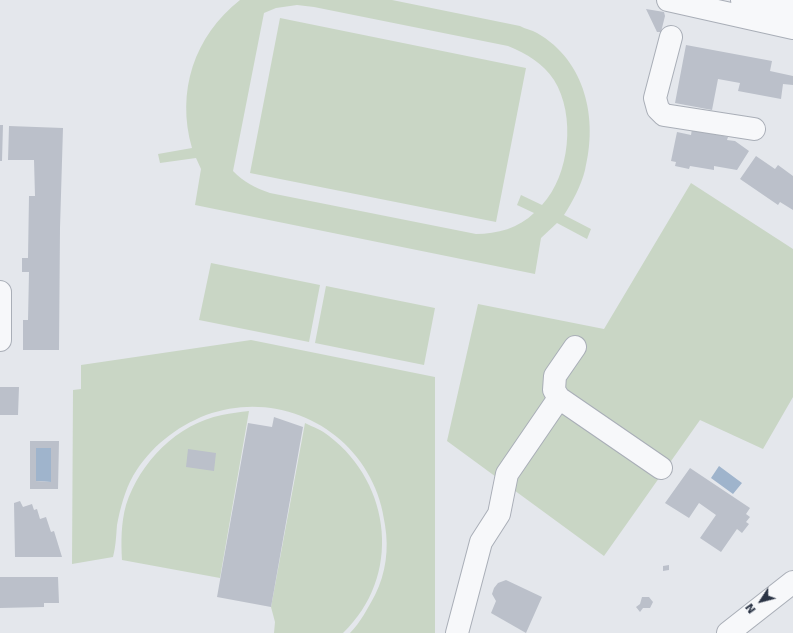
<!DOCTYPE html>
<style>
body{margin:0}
#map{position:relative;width:793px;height:633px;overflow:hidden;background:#e4e7ec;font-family:"DejaVu Sans",sans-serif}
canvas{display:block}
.north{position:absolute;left:741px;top:581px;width:40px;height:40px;-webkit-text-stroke:3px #f4f6f9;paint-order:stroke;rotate:234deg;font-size:11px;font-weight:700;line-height:16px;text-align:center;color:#2b3445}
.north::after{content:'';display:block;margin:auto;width:14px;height:18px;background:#2b3445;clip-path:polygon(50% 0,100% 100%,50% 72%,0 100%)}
</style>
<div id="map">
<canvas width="793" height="633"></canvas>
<div class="north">N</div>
</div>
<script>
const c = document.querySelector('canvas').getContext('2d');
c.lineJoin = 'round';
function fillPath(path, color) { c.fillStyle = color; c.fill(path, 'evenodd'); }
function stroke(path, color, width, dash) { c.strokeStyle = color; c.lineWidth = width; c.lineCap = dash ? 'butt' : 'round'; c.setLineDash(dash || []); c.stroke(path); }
const green = new Path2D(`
 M240 0H392L520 26C525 29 532 30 537 33 586 61 598 119 585 170 581 186 573 201 564 215L591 229 587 239 557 223 541 238 535 274 195 205 201 169 196 158 160 163 158 154 192 148C176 92 194 36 240 0ZM297 5 314 7 508 46C527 54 543 63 554 80 576 115 570 175 542 205L521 195 517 205 534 213C519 228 497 234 476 234L270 193C255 188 244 182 233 171L264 13 276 8Z
 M280 18 526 68 496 222 250 173Z
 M691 183 793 249V397L763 449 700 420 604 556 447 441 478 304 604 329Z
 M211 263 320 285 309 342 199 320Z
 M326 286 435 308 424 365 315 343Z
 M251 340 435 377V633H350C360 623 368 608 375 595 386 573 389 549 385 525 375 439 288 385 206 415 176 427 150 447 133 476 125 490 120 509 117 525 116 537 116 545 113 557L72 564 73 390 81 389V365Z
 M249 411 220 578 122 560C121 542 121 523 126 505 140 462 177 424 222 415 231 413 240 412 249 411Z
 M305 423C313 427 322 430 329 436 392 484 402 577 343 633H274L275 622 271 607Z`);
const water = new Path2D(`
 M36 448H51V482L36 481Z
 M719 466 742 483 733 494 711 478Z`);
const building = new Path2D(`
 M646 9 664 12 665 16 661 32H657Z
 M686 45 772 61 770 71 793 76V85L783 84 781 99 738 91 740 83 718 79 712 110 675 103Z
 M0 125H3L2 161H0Z
 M9 126 63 128 60 228 59 350H23V320H28L29 272H22V258H28L29 196H35L34 160H8Z
 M692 129 728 137 727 140 735 141 749 151 737 170 714 166V170L690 166 689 169 675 166 676 162 671 161 677 132 691 135Z
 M756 156 775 169 778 165 793 176V210L780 202 778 205 740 179Z
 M0 387H19L18 415H0Z
 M274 417 303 427 271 607 217 597 248 423 272 427Z
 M30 441H59L58 489H30ZM36 448H51V482L36 481Z
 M188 449 216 453 214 471 186 467Z
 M690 468 750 508 746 514 750 517 746 522 749 524 742 533 737 529 721 552 700 538 716 515 699 503 689 518 665 503Z
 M20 501 23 507 32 504 34 510 37 509 40 519 46 517 51 532 54 531 62 557H15L14 503Z
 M669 565V570L663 571V566Z
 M0 577H58L59 603H44V607L0 608Z
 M506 580 542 597 526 633 491 613 496 601 492 594 494 588 498 583Z
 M642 597H649L653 602 650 608H643L640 612 636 607 640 604Z`);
const minor = new Path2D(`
 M668 0 793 28
 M742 0 793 11
 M671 37 655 98 658 109 664 115 754 129
 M0 340V292
 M575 347 555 376 554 390 559 398 661 468
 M457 633 481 542 499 514 507 474 559 398
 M728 633 793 582`);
fillPath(green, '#c9d6c5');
fillPath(water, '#9fb4cc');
fillPath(building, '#bbc0ca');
stroke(minor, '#a9aeb7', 24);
stroke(minor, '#f7f8fa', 22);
</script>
